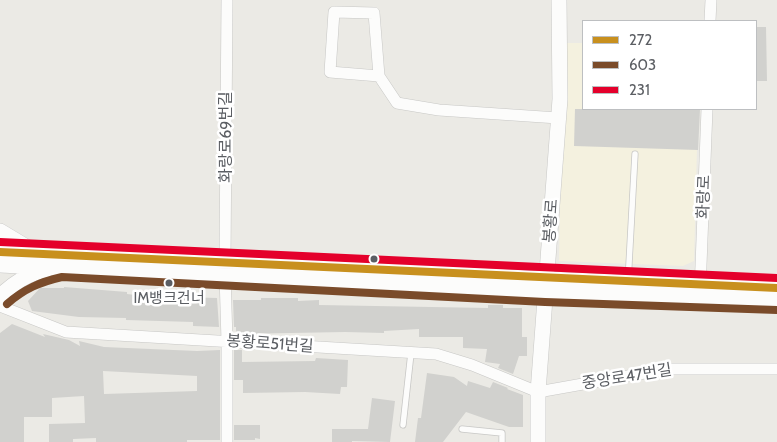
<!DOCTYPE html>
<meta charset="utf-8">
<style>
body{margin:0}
#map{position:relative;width:777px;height:442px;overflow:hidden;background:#ebeae5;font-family:Cabin,sans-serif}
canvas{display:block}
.legend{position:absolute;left:582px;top:20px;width:175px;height:90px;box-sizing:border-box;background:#fff;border:1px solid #bdbfc1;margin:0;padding:6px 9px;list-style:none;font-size:15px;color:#5b5e63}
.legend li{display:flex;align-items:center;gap:10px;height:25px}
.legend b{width:25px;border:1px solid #bdbfc1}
</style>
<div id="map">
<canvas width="777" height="442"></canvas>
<ul class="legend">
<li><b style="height:6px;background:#c8901e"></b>272</li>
<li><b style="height:6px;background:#7a4b2a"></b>603</li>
<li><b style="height:6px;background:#e4002b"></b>231</li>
</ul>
</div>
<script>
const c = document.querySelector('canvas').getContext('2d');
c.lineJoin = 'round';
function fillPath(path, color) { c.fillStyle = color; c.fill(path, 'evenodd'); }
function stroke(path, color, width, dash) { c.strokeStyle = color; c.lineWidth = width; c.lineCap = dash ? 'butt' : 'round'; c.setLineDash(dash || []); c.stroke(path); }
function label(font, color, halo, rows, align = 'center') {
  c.font = font + ' Cabin,"Noto Sans KR",sans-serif'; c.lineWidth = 5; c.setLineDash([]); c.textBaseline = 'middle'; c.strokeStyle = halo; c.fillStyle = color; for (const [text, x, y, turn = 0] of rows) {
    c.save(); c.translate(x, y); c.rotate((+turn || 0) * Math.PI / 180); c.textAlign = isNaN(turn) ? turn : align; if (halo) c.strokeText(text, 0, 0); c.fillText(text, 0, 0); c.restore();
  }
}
const commercial = new Path2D(`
 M563 43H583V109H698L694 261 683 266 559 261Z`);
const building = new Path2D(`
 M756 27H766L767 81H756Z
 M575 109H700L698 150 574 146Z
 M64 287 127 292V294L144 296 217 298 219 327 193 326V322L126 320V318L79 317 32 311 28 301 40 288H64Z
 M261 298H298V301L319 300V305L488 308V305H503V308H522V337H527V356H519L513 374 498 368 500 364 485 362 487 349 463 348V337H419V329L384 331V333L345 332 236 334V327H234L233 300H261Z
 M12 324 45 337 43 334 69 340 80 346 79 341 104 347 197 351 220 350V440H187V442H96V438L73 439V442H49V424L85 423 84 396 52 398V417H24V442H0V333ZM103 371 197 376V391L104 394Z
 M234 350H242V362L315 361 316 358 348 360 347 387H341L340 394 305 392 243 393V380H234Z
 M427 373 454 377 467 386 468 381 490 388 493 382 508 388 507 389 523 395V427H509L466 412 443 442H415L418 418H421Z
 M372 398 395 401 390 442 352 441V442H332V429H368Z
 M234 425H260V439L255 438V440H234Z`);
const service = new Path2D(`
 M628 282 635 154
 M403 425 411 353
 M462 429 502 433V442`);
const minor = new Path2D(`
 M710 21 711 0
 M379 76 374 13 334 12 330 72 379 76 397 103 439 110 558 118
 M225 261 227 0
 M225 275 227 341V442
 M700 291 707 109
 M0 306 66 332 436 354 472 365 538 392 667 369H777`);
const tertiary = new Path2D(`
 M0 231 30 249 38 252
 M0 252 225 261 547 279 777 288
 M0 265 546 292 777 300
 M0 296C14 283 27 274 46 270
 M538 442V392L560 99 559 0`);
const bus1 = new Path2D(`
 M0 252C259 262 518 278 777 288`);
const bus2 = new Path2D(`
 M7 304C24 289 40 282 62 277L545 302 777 310`);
const bus3 = new Path2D(`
 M0 242C259 252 518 268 777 278`);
const markers = [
 [374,259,4.5,"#5b5e63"],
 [169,283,4.5,"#5b5e63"]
];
const busNames = [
 ["IM뱅크건너",169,299]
];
const streetNames = [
 ["화랑로69번길",226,137,-90],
 ["화랑로",704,197,-88],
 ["봉황로",551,221,-86],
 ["봉황로51번길",270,344,4],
 ["중앙로47번길",627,377,-9]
];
fillPath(commercial, '#f4f1df');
fillPath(building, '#d1d1ce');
stroke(service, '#c7c7c5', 7);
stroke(minor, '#c7c7c5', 12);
stroke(tertiary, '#c7c7c5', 16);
stroke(service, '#fcfcfb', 5.5);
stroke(minor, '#fcfcfb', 11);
stroke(tertiary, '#fcfcfb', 15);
stroke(bus1, '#c8901e', 8);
stroke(bus2, '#7a4b2a', 8);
stroke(bus3, '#e4002b', 8);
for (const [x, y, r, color] of markers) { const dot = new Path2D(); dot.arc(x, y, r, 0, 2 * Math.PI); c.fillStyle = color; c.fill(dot); stroke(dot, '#fff', 2); }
label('15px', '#5b5e63', '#fff', busNames);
label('16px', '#5b5e63', '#fff', streetNames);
</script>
